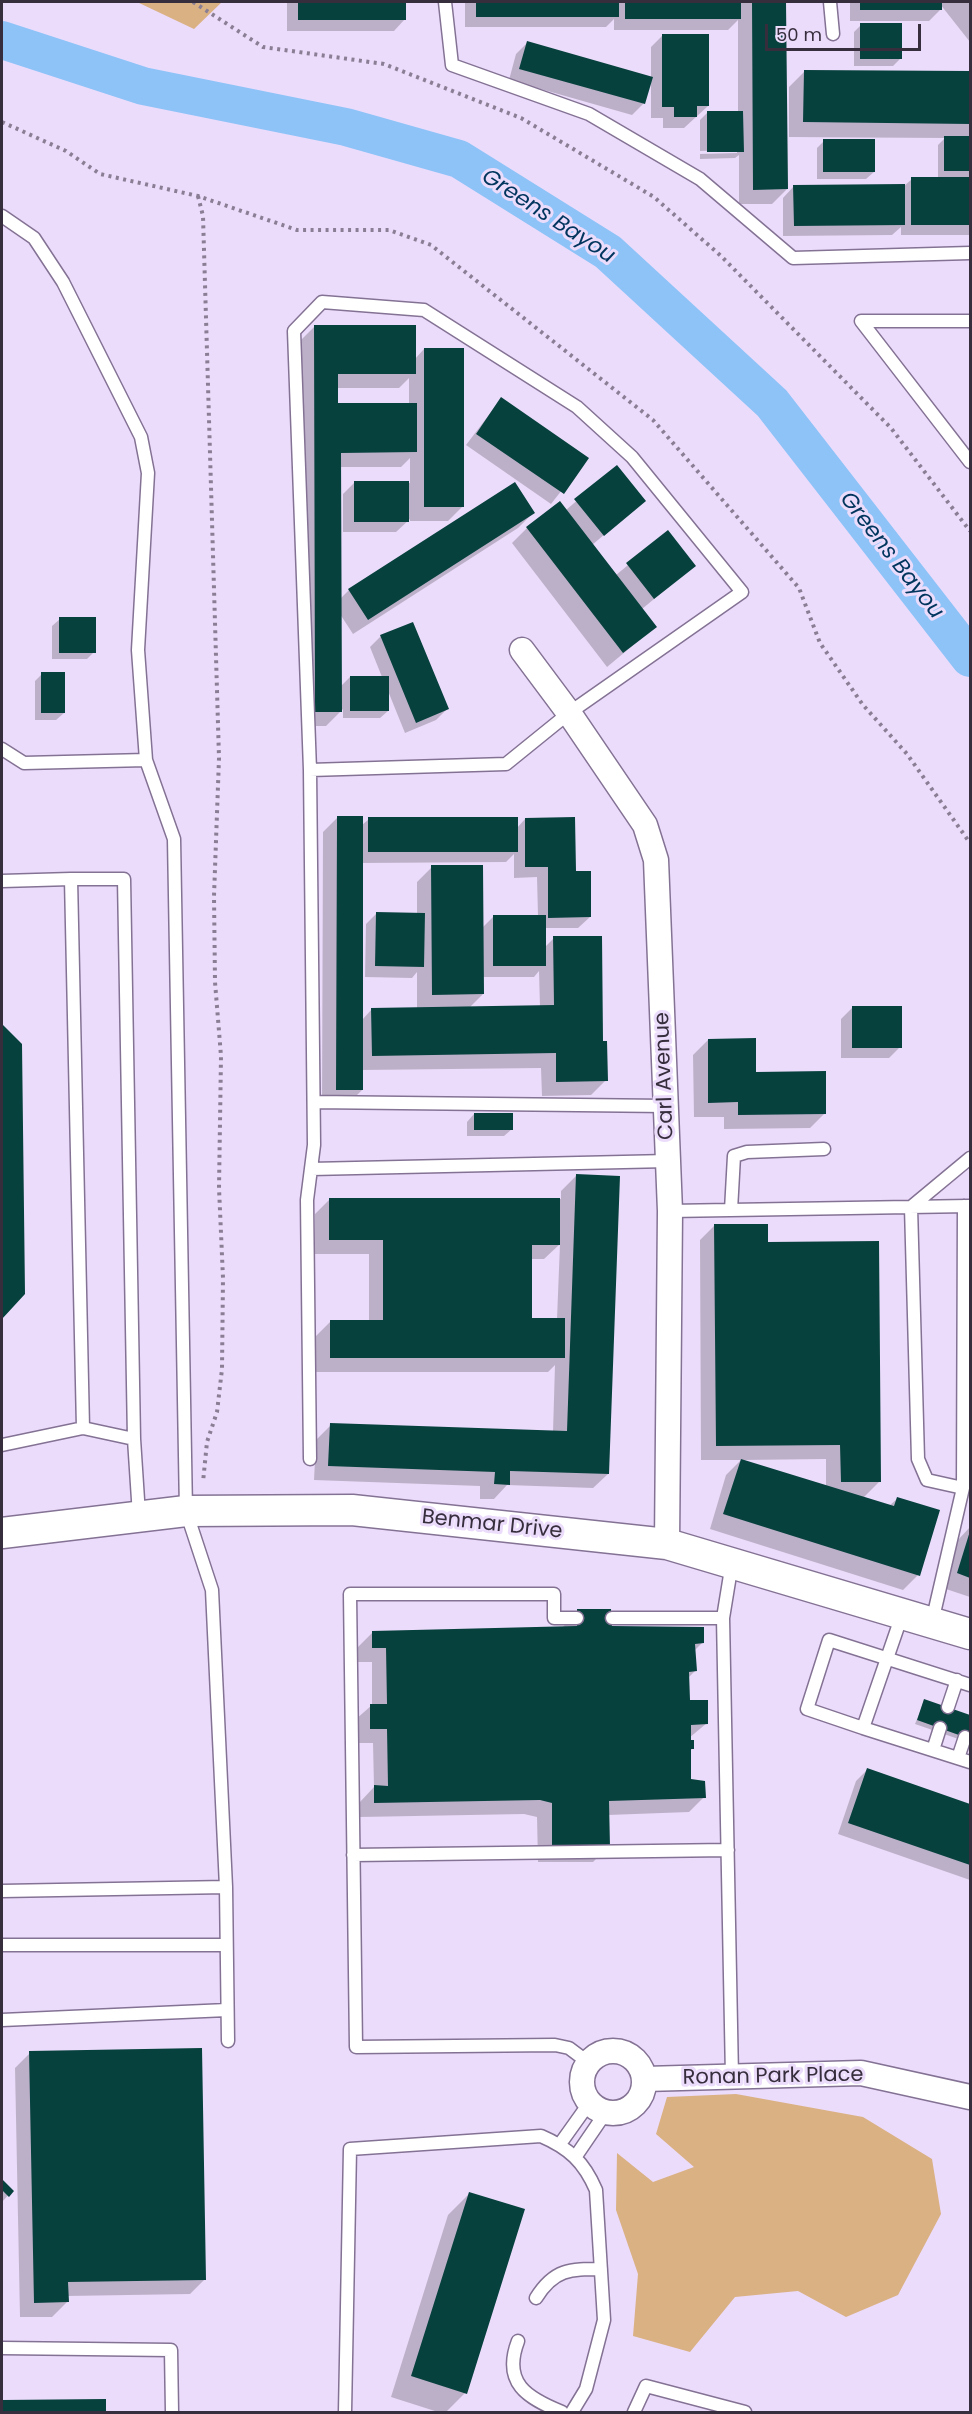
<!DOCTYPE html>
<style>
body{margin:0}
#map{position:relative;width:972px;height:2414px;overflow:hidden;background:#ecdcfb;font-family:Poppins,sans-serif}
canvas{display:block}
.frame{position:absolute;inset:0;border:3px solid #362e3d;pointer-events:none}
.scale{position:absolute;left:765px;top:24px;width:156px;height:27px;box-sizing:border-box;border:3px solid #362e3d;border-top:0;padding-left:8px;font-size:18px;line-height:21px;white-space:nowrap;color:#362e3d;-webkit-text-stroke:4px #ecdcfb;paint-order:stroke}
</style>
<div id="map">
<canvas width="972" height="2414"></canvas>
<div class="frame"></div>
<div class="scale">50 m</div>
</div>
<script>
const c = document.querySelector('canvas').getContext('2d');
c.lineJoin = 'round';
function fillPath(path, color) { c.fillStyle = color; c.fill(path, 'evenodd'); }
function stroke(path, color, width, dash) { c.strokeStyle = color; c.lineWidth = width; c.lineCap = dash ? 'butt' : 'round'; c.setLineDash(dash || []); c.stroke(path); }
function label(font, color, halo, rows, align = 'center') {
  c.font = font + ' Poppins,sans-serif'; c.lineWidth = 6; c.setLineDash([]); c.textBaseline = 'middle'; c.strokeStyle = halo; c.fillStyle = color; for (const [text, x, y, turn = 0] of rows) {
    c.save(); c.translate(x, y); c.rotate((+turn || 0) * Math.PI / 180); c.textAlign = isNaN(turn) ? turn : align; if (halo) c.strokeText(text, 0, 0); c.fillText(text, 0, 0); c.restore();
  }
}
const green = new Path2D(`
 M137 2H222L194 29Z
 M736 2094 863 2117 932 2159 941 2214 898 2295 846 2317 798 2291 735 2297 690 2352 633 2336 638 2274 616 2210 617 2153 653 2182 694 2167 656 2134 667 2097Z`);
const shadow = new Path2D(`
 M287 2H405V19L394 31H287Z
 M465 2H785L787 189 772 204H739V155L735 158 700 159V154L737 153V150L700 151V120L707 113H738V20L728 30H614V19L606 27H465Z
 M850 2H970V42L940 4V10L929 21H850Z
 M861 25 900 59 893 66H854V32Z
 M662 36 708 106 684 128H663V118H651V80L643 104 632 115 509 80 516 54 527 43 651 78V47Z
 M804 72 970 73V235H901V227L892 235 783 236V198L794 186 903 187 912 179H938V145L945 138 789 137V87Z
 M824 141 874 172 866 179H817V148Z
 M315 326 414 360 424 349 463 506 448 521H410V519L396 532H343V494L354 483H410V458L401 467H340V599L349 590 533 513 518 528 353 634 340 614V687L350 677H382L370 647 381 636 447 709 436 720 405 733 388 691V711L380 718H343V709L326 726H301L300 341ZM409 378V404L337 405 336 388H399Z
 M501 399 587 458 551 504 466 445Z
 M616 467 644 501 592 545 616 575 668 532 694 566 642 609 655 627 607 667 512 543 527 528 566 510Z
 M60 619 94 652 87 659H52V626Z
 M42 674 64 713 56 720H35V681Z
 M337 818 362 825 369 819 517 828 525 819 574 872 590 917 578 928H545V947L554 938 602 1043 606 1080 591 1095 542 1096 541 1068 362 1070V1090L347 1105H322L323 832ZM514 854V878L537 877 538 916H494L482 928 432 867 417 882V914L377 913 366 924 365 977 412 978 417 972V1009H372L362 1020V863L506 862ZM539 971 540 1007 469 1008 483 994V977H534Z
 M852 1008 900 1047 889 1058H841V1019Z
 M2 1026 20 1044 24 1294 2 1317Z
 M708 1040 755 1073 825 1113 810 1128 724 1129V1117H694L693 1055Z
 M474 1114 512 1129 504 1136H467V1122Z
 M576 1176 608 1474 593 1488 507 1485 494 1499H480V1486L314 1480 316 1440 331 1425 553 1432 555 1365 548 1372H316V1336L331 1321H369V1254H315V1214L330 1199H561V1191ZM560 1244 557 1319H530V1259H544Z
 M714 1226 766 1244 880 1481 863 1498 889 1506 898 1498 918 1575 903 1590 710 1529 726 1475 741 1460H701L700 1240ZM826 1459V1487L743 1460Z
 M970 1527V1597L943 1588 958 1540Z
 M577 1611 611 1627 702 1643 694 1651 695 1671 687 1679 688 1702 707 1723 689 1738 693 1748 689 1752V1780L704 1797 689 1812 608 1815V1847L593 1862H538L537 1817 524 1814 360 1817V1802L374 1787 373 1743H356L355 1720 372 1705V1662H358V1647L373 1632 562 1628Z
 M925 1700 970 1716V1743L915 1724Z
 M867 1770 970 1805V1880L838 1834 856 1781Z
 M30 2053 205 2279 190 2294 67 2296V2302L52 2317H20L15 2068Z
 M2 2181 12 2191 2 2202Z
 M470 2193 465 2393 446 2412H438L391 2397 448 2215Z
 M2 2401H104V2412H2Z`);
const river = new Path2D(`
 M2 40 143 86 346 127 459 159 608 252 772 403 970 658`);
const building = new Path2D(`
 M298 2H406V20H298Z
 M476 2H619V17H476Z
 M625 2H741V19H625Z
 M752 2H786L788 189 753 190Z
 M860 2H942V10H860Z
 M860 23H902V59H860Z
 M662 34H709V106H697V117H674V107H662Z
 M527 41 653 77 645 104 519 69Z
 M804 70 970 71V124L803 122Z
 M707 111H743L744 152H707Z
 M944 136H970V171H944Z
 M823 139H875V172H823Z
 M911 177H970V225H911Z
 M905 184V225L794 226 793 185Z
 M314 325H416V374H338V403H417V452L341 453 342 712H315Z
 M424 348H464V507H424Z
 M501 397 589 458 564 494 476 434Z
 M617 465 646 501 604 536 574 499Z
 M354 481H409V522H354Z
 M515 482 535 513 368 620 348 589Z
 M560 501 657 627 623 653 526 527Z
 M668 530 696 566 654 599 626 563Z
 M59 617H96V653H59Z
 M413 622 449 709 416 723 380 635Z
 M41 672H65V713H41Z
 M350 676H389V711H350Z
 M337 816H363V1090H336Z
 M368 817H518V852H368Z
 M575 817 576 871H591V917L548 918V867H525V818Z
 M431 865H483L484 994 432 995Z
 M376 912 425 913 424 967 375 966Z
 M493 915H546V966H493Z
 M553 936H602L603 1041H607L608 1081 556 1082V1053L372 1056 371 1008 554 1005Z
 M852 1006H902V1048H852Z
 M2 1024 22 1044 25 1294 2 1319Z
 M756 1038V1072L826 1071V1114L738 1115V1102L708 1103V1039Z
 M474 1113H513V1130H474Z
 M576 1174 620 1176 609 1474 510 1471V1485L494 1484 495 1472 328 1466 330 1423 567 1431Z
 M329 1198H560V1245H532V1318H565V1358H330V1320H383V1240H329Z
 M714 1224H768V1242L879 1241 881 1482H841L840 1445 716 1446Z
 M741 1459 894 1506 897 1497 940 1510 920 1576 723 1514Z
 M970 1531V1578L957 1573Z
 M577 1609H611L612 1626 704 1627V1643L695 1644 697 1671 689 1672 690 1700H708V1724L691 1725V1740H694V1749H691V1779L705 1781 706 1798 609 1801 610 1847 552 1848V1803L540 1800 374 1803V1785L388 1786 387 1729H370V1704H387L386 1648H372V1631L577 1626Z
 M924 1699 970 1715V1739L917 1720Z
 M867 1768 970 1804V1865L848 1823Z
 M202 2048 206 2280 68 2282 69 2302 34 2303 29 2051Z
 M2 2179 14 2191 9 2197 2 2190Z
 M469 2192 525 2209 467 2394 411 2376Z
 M106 2399V2412H2V2400Z`);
const path = new Path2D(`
 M193 2 263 47 384 64 521 118 654 197 721 256 891 428 970 531
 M2 122 66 151 100 174 198 196 297 230H389L431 245 653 420 799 588 820 643 863 705 907 754 970 843
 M198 196 203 216 219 758 214 896 215 982 221 1056 219 1188 223 1278 222 1369 217 1412 207 1442 203 1482`);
const service = new Path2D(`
 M445 2 452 65 589 114 700 179 793 258 970 253
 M830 2 833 34
 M2 216 34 238 63 282 141 437 148 473 138 650 146 760 174 839 186 1511 212 1590 226 1887 228 2041
 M970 321H861L970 462
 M2 749 24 763 146 760
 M2 881 71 879
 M314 1102 666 1106
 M311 1169 668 1161
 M964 1206 963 1488 927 1480 918 1459 911 1207 970 1158
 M731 1210 734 1156 747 1152 824 1149
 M670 1211 969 1206
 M83 1428 134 1439
 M2 1445 83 1428 71 879H124L134 1439 139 1515
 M310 1459 307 1200 314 1145 310 770 294 331 322 302 424 310 577 407 632 457 742 592 569 713 506 764 310 770
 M902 1615 863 1728 970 1762
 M577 1618H554V1594H350L356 2047 555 2045 569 2048 589 2063
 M612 1618H723
 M932 1622 963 1488
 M948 1707 957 1680
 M863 1728 807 1709 829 1640 970 1685
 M933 1750 940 1728
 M958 1758 965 1737
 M353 1855 728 1850
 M2 1891 226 1887
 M2 1945H226
 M2 2020 227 2010
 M732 2077 723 1618 732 1563
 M560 2144 590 2102
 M576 2156 606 2112
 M536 2298C554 2269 570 2269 601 2269
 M518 2341C502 2383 527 2398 562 2412
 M2 2348 171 2350 172 2412
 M345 2412 350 2149 541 2136C569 2148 584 2162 596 2190L604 2320 586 2389 572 2412
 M634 2412 646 2386 745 2412`);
const minor = new Path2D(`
 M522 650 569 713 645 825 656 860 670 1211 667 1544
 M582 2082a31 31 0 1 1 62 0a31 31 0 1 1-62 0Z
 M645 2079 861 2073 970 2097`);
const tertiary = new Path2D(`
 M2 1533 186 1511 352 1510 667 1544 970 1634`);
const streetNames = [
 ["Carl Avenue",665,1076,-92],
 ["Benmar Drive",492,1525,6],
 ["Ronan Park Place",773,2077,-1]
];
const waterNames = [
 ["Greens Bayou",548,217,33],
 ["Greens Bayou",891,556,52]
];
fillPath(green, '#dab183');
fillPath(shadow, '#0003');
stroke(river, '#8ec3f8', 38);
fillPath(building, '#07413d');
stroke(service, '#847294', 15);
stroke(minor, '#847294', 27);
stroke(tertiary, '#847294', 33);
stroke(path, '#8a7e95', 4, [3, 4.5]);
stroke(service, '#fff', 12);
stroke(minor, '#fff', 24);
stroke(tertiary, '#fff', 30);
label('21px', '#362e3d', '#ecdcfb', streetNames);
label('italic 22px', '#00355e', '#ecdcfb', waterNames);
</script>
